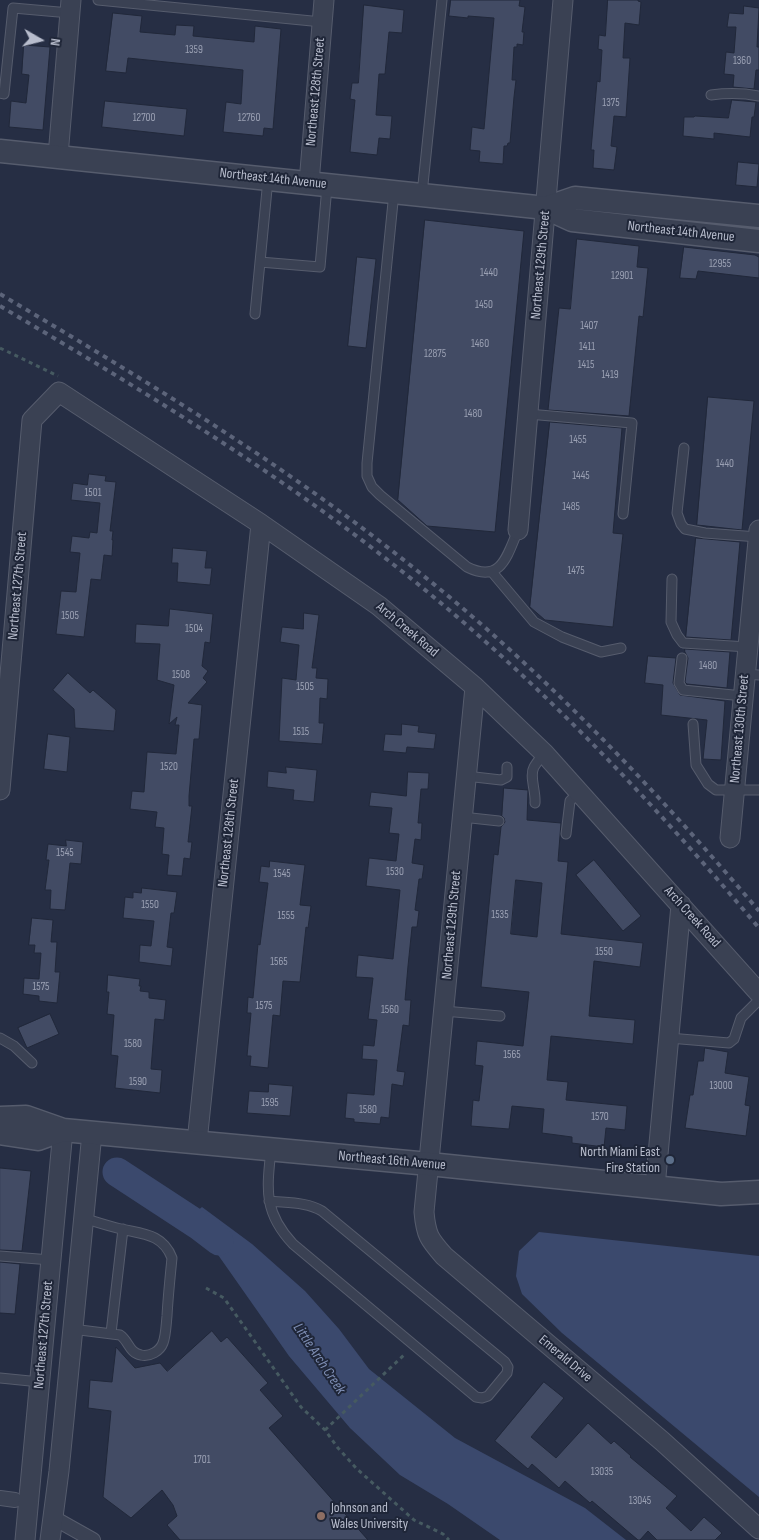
<!DOCTYPE html>
<style>
body{margin:0}
#map{position:relative;width:759px;height:1540px;overflow:hidden;background:#262e44;font-family:"Sofia Sans Condensed",sans-serif}
canvas{display:block}
.north{position:absolute;left:15px;top:15px;width:50px;height:50px;-webkit-text-stroke:4px #1f2638;paint-order:stroke;rotate:98deg;font-size:14px;font-weight:700;line-height:20px;text-align:center;color:#b8bdcd}
.north::after{content:'';display:block;margin:auto;width:18px;height:22px;background:#b8bdcd;clip-path:polygon(50% 0,100% 100%,50% 72%,0 100%)}
</style>
<div id="map">
<canvas width="759" height="1540"></canvas>
<div class="north">N</div>
</div>
<script>
const c = document.querySelector('canvas').getContext('2d');
c.lineJoin = 'round';
function fillPath(path, color) { c.fillStyle = color; c.fill(path, 'evenodd'); }
function stroke(path, color, width, dash) { c.strokeStyle = color; c.lineWidth = width; c.lineCap = dash ? 'butt' : 'round'; c.setLineDash(dash || []); c.stroke(path); }
function label(font, color, halo, rows, align = 'center') {
  c.font = font + ' "Sofia Sans Condensed",sans-serif'; c.lineWidth = 4; c.setLineDash([]); c.textBaseline = 'middle'; c.strokeStyle = halo; c.fillStyle = color; for (const [text, x, y, turn = 0] of rows) {
    c.save(); c.translate(x, y); c.rotate((+turn || 0) * Math.PI / 180); c.textAlign = isNaN(turn) ? turn : align; if (halo) c.strokeText(text, 0, 0); c.fillText(text, 0, 0); c.restore();
  }
}
const water = new Path2D(`
 M202 1207 252 1244 305 1291 339 1329 369 1369 455 1438 585 1508 626 1540H500L448 1504 400 1475 350 1428 289 1356 216 1252 185 1221Z
 M539 1232 759 1256V1497L562 1333 522 1294 516 1276 519 1251Z`);
const river = new Path2D(`
 M117 1172 198 1225 219 1241`);
const building = new Path2D(`
 M451 0H520L519 6 525 7 522 32H524L523 45 517 44V47H514L512 80H516L514 97 510 143H508L507 146H504L503 164 479 162 480 151 470 150 472 127 484 129 494 18 468 16V18L449 16Z
 M608 0H638V1L641 2 639 25 625 23 623 58H630L626 117 614 116 611 146 617 147 614 170 593 168 594 150H591L597 81 600 82 602 50 598 49 599 35 605 36Z
 M364 5 404 10 402 33 389 32 385 74H379L376 115 392 116 390 139 379 138 377 155 350 152 355 100 350 99 352 83H358Z
 M744 6 759 8 757 47H759V70H756L754 89 733 87 734 75 724 74 726 52 734 53 736 27H727L729 13 743 14Z
 M113 13 142 16 140 32 175 35 176 25 194 26 193 36 254 42 255 26 281 29 273 129 264 128 263 136 223 132 226 102 241 104 243 70 128 58 126 73 106 71Z
 M24 45 50 47 43 130 9 127 11 101 26 103 29 75 22 74Z
 M732 100 756 102 754 117H752L750 137 714 133V139L683 136 684 117H694L695 116 728 118Z
 M105 101 187 109 184 136 102 127Z
 M738 162 759 164 757 187 736 185Z
 M425 220 524 231 495 532 427 526 398 500Z
 M577 239 639 246 637 267 648 268 643 317 639 316 629 416 548 410 559 308 570 309Z
 M684 247 755 255 759 257V278L698 271 696 279 680 278Z
 M357 257 376 259 366 348 348 346Z
 M708 397 754 401 742 530 697 525Z
 M550 422 622 428 613 533 623 534 613 627 545 620 530 607Z
 M89 474 106 476 105 481 116 482 110 531H113L112 540H113L112 556 104 555 101 580 91 579 84 637 56 634 61 591 76 592 80 553 70 552 72 536 89 538 90 532 97 533 100 503 71 500 73 483 87 485Z
 M696 538 740 542 731 640 686 637Z
 M173 548 207 551 205 568H212L210 585 177 582 178 563H172Z
 M170 609 213 614 210 643 205 642 202 666 208 671 203 678 207 682 188 703 202 705 199 739H194L189 796V806H192L188 842H192L190 859 184 858 182 876 167 875 169 855 162 854 164 828 155 827 157 812 130 809 132 791 144 792 147 752 176 754 179 725H175L177 717 169 724 174 685 157 680 160 644 135 643 136 624 168 626Z
 M304 613 319 615 312 668H317L316 678 328 679 327 699 320 698 319 723H324L322 744 279 741 282 678 296 680 299 645 280 642 282 627 303 629Z
 M685 649 730 652 727 688 687 684 685 682 688 658 685 652Z
 M648 656 676 658 673 683 680 695 725 701 721 760 703 759 707 720 661 715 663 685 645 683Z
 M68 673 90 693 93 690 116 710 114 731 75 728 74 709 53 690Z
 M402 724 419 726 418 732 436 734 434 749 407 747 406 753 383 751 385 734 401 735Z
 M48 734 70 737 67 772 44 769Z
 M286 767 317 770 314 802 293 800 294 790 267 787 268 771 286 773Z
 M408 772 429 773 428 789H421L418 823H422L421 840 415 839 412 863 424 865 422 879H419L415 910 419 911 417 927H412L408 966 405 1000H411L409 1026 403 1025 397 1071 405 1072 403 1086 392 1084 389 1118 381 1117 380 1124 354 1122V1119L345 1118 347 1093 374 1095 377 1060 362 1059 363 1045 374 1046 377 1020 368 1019 373 978 356 977 358 955 393 959 400 890 366 886 369 858 396 861 399 834 389 833 392 808 369 806 371 792 406 796Z
 M504 788 528 790 527 820 561 823 558 861 568 862 561 934 643 943 640 967 594 961 591 993 589 1016 635 1020 633 1044 551 1036 547 1080 568 1082 566 1100 627 1106 625 1130 606 1128 604 1147 572 1143V1137L542 1133 544 1109 512 1106 509 1129 471 1126 473 1100 479 1101 483 1066 475 1065 477 1041 523 1046 529 992 481 987 494 854 498 855 501 827 505 822 504 818 502 816ZM516 880 542 883 537 937 511 934Z
 M66 840 83 842 81 864 70 863 65 910 50 909 51 890H45L49 860H46L48 844 66 846Z
 M594 860 641 916 623 931 576 875Z
 M270 861 305 865 300 905 311 906 308 928 306 927 300 982 283 981 280 1016 273 1015 268 1068 250 1066 251 1056H247L251 1013H247L248 997 253 998 258 944 260 945 268 883 259 882 261 866 269 867Z
 M142 888 177 892 174 913H171L167 947 173 948 171 966 139 962 140 945 151 946 154 921 123 918 125 897 133 898V892L141 893Z
 M32 918 53 920 51 942H57L55 972H60L57 1003 39 1001V996L23 994 24 978 39 979 41 953H34L35 945H29Z
 M108 975 140 979 139 986H141L140 991 149 992V998L166 1000 164 1020 155 1019 151 1069 162 1070 160 1093 115 1088 118 1056 111 1055 114 1015 107 1014 109 992H107Z
 M50 1014 59 1034 27 1048 18 1028Z
 M705 1048 728 1052 725 1073 749 1077 745 1105 750 1106 746 1136 685 1128 690 1095H693L698 1061H703Z
 M269 1084 293 1086 290 1116 247 1113 249 1091 268 1092Z
 M0 1168 31 1171 22 1251 0 1250Z
 M0 1262 20 1264 15 1314 0 1313Z
 M212 1331 221 1342 227 1337 268 1383 260 1390 283 1416 269 1428 368 1540H180L167 1525 177 1516 173 1505 162 1490 131 1518 103 1497 111 1411 88 1408 90 1380 112 1382 116 1347 135 1368 160 1363 167 1371Z
 M544 1382 564 1398 531 1437 556 1458 588 1423 611 1444 614 1441 631 1456 630 1457 677 1496 666 1508 691 1531 704 1517 722 1533 715 1540H657L648 1531 640 1540H638L592 1501 590 1503 565 1481 559 1488 532 1464 528 1469 495 1441Z`);
const path = new Path2D(`
 M0 348 58 376
 M206 1288 224 1298 301 1407 325 1430 338 1448 357 1469 414 1520 443 1534 449 1540
 M325 1430 406 1353`);
const service = new Path2D(`
 M98 0 322 22
 M0 93 4 94 13 8 70 13
 M711 95C727 93 743 93 759 96
 M394 192 367 463V476L372 487 380 495 467 567C501 584 507 556 518 530
 M422 194 442 0
 M260 262 320 267 327 186
 M255 314 268 179
 M528 414 632 423 623 514
 M684 448 677 513 681 524 685 529 705 533 758 537
 M492 572 534 622 562 637 601 652 621 648
 M672 579 671 622 677 635 683 643 748 647
 M682 658 679 683 683 690 743 696
 M745 674 759 675
 M693 724 696 765 708 784 716 790H759
 M466 776 501 780 507 777V767
 M535 803C536 791 529 776 534 767 537 762 541 757 544 753
 M462 817 499 821
 M566 834 570 801 579 792
 M444 1011 500 1016
 M0 1038 14 1046 32 1063
 M669 1038 729 1043 734 1039 741 1018 759 1000
 M269 1201C288 1203 307 1202 322 1211L505 1362 508 1367 507 1373 488 1396 482 1398 476 1397 293 1244C263 1212 267 1189 271 1149
 M0 1256 51 1260
 M72 1329 120 1335C129 1341 129 1353 141 1355 150 1357 160 1351 163 1343 166 1335 166 1325 167 1316 168 1297 170 1278 172 1258 163 1234 143 1234 121 1229 108 1226 96 1222 83 1218
 M111 1333 123 1229
 M0 1378 40 1382`);
const pedestrian = new Path2D(`
 M0 1498 15 1500
 M52 1517 93 1540`);
const minor = new Path2D(`
 M58 156 71 0
 M309 183 324 0
 M518 530 563 0
 M475 687 424 1212C426 1235 429 1239 444 1256L662 1441 759 1529
 M0 790 32 420 59 392 261 524 379 606 475 687 544 753 759 993
 M730 838 759 530
 M197 1142 261 524
 M655 1187 681 905
 M25 1540 63 1130
 M50 1540 59 1471 92 1133`);
const tertiary = new Path2D(`
 M0 151 546 208 572 220 759 241
 M546 208 575 198 759 216
 M0 1118 26 1117 63 1130 429 1164 721 1194 759 1192
 M0 1133 38 1139 63 1130`);
const rail = new Path2D(`
 M0 294C145 380 289 467 420 573 545 673 656 790 759 911
 M0 306C135 386 270 467 394 565 529 671 648 796 759 928`);
const markers = [
 [670,1160,5,"#5c6f8a"],
 [321,1516,5,"#8d6e63"]
];
const numberNames = [
 ["1359",194,50],
 ["1360",742,61],
 ["1375",611,103],
 ["12700",144,118],
 ["12760",249,118],
 ["12955",720,264],
 ["1440",489,273],
 ["12901",622,276],
 ["1450",484,305],
 ["1407",589,326],
 ["1460",480,344],
 ["1411",587,347],
 ["12875",435,354],
 ["1415",586,365],
 ["1419",610,375],
 ["1480",473,414],
 ["1455",578,440],
 ["1440",725,464],
 ["1445",581,476],
 ["1501",93,493],
 ["1485",571,507],
 ["1475",576,571],
 ["1505",70,616],
 ["1504",194,629],
 ["1480",708,666],
 ["1508",181,675],
 ["1505",305,687],
 ["1515",301,732],
 ["1520",169,767],
 ["1545",65,853],
 ["1530",395,872],
 ["1545",282,874],
 ["1550",150,905],
 ["1535",500,915],
 ["1555",286,916],
 ["1550",604,952],
 ["1565",279,962],
 ["1575",41,987],
 ["1575",264,1006],
 ["1560",390,1010],
 ["1580",133,1044],
 ["1565",512,1055],
 ["1590",138,1082],
 ["13000",721,1086],
 ["1595",270,1103],
 ["1580",368,1110],
 ["1570",600,1117],
 ["1701",202,1460],
 ["13035",602,1472],
 ["13045",640,1501]
];
const streetNames = [
 ["Northeast 128th Street",316,92,-85],
 ["Northeast 14th Avenue",273,179,6],
 ["Northeast 14th Avenue",681,232,6],
 ["Northeast 129th Street",541,265,-85],
 ["Northeast 127th Street",18,586,-85],
 ["Arch Creek Road",407,630,40],
 ["Northeast 130th Street",740,729,-85],
 ["Northeast 128th Street",229,833,-84],
 ["Arch Creek Road",692,917,48],
 ["Northeast 129th Street",452,925,-85],
 ["Northeast 16th Avenue",392,1161,5],
 ["Northeast 127th Street",44,1335,-85],
 ["Emerald Drive",565,1359,40]
];
const poiNames = [
 ["North Miami East",660,1152],
 ["Fire Station",660,1168],
 ["Johnson and",331,1508,"left"],
 ["Wales University",331,1524,"left"]
];
const waterNames = [
 ["Little Arch Creek",319,1359,56]
];
fillPath(water, '#3b496d');
stroke(river, '#3b496d', 29);
fillPath(building, '#424b64');
stroke(building, '#21283a', 1);
stroke(service, '#565c6d', 11);
stroke(pedestrian, '#565c6d', 16);
stroke(minor, '#565c6d', 21);
stroke(tertiary, '#565c6d', 25);
stroke(path, '#465a61', 3, [4, 4]);
stroke(service, '#3a4153', 9);
stroke(pedestrian, '#3a4153', 14);
stroke(minor, '#3a4153', 19);
stroke(tertiary, '#3a4153', 22);
stroke(rail, '#5c647a', 4, [5, 5]);
for (const [x, y, r, color] of markers) { const dot = new Path2D(); dot.arc(x, y, r, 0, 2 * Math.PI); c.fillStyle = color; c.fill(dot); stroke(dot, '#1f2638', 2); }
label('11px', '#9aa0b3', null, numberNames);
label('14px', '#b8bdcd', '#1f2638', streetNames);
label('14px', '#b8bdcd', '#1f2638', poiNames, 'right');
label('italic 15px', '#7e8eb4', '#1f2638', waterNames);
</script>
